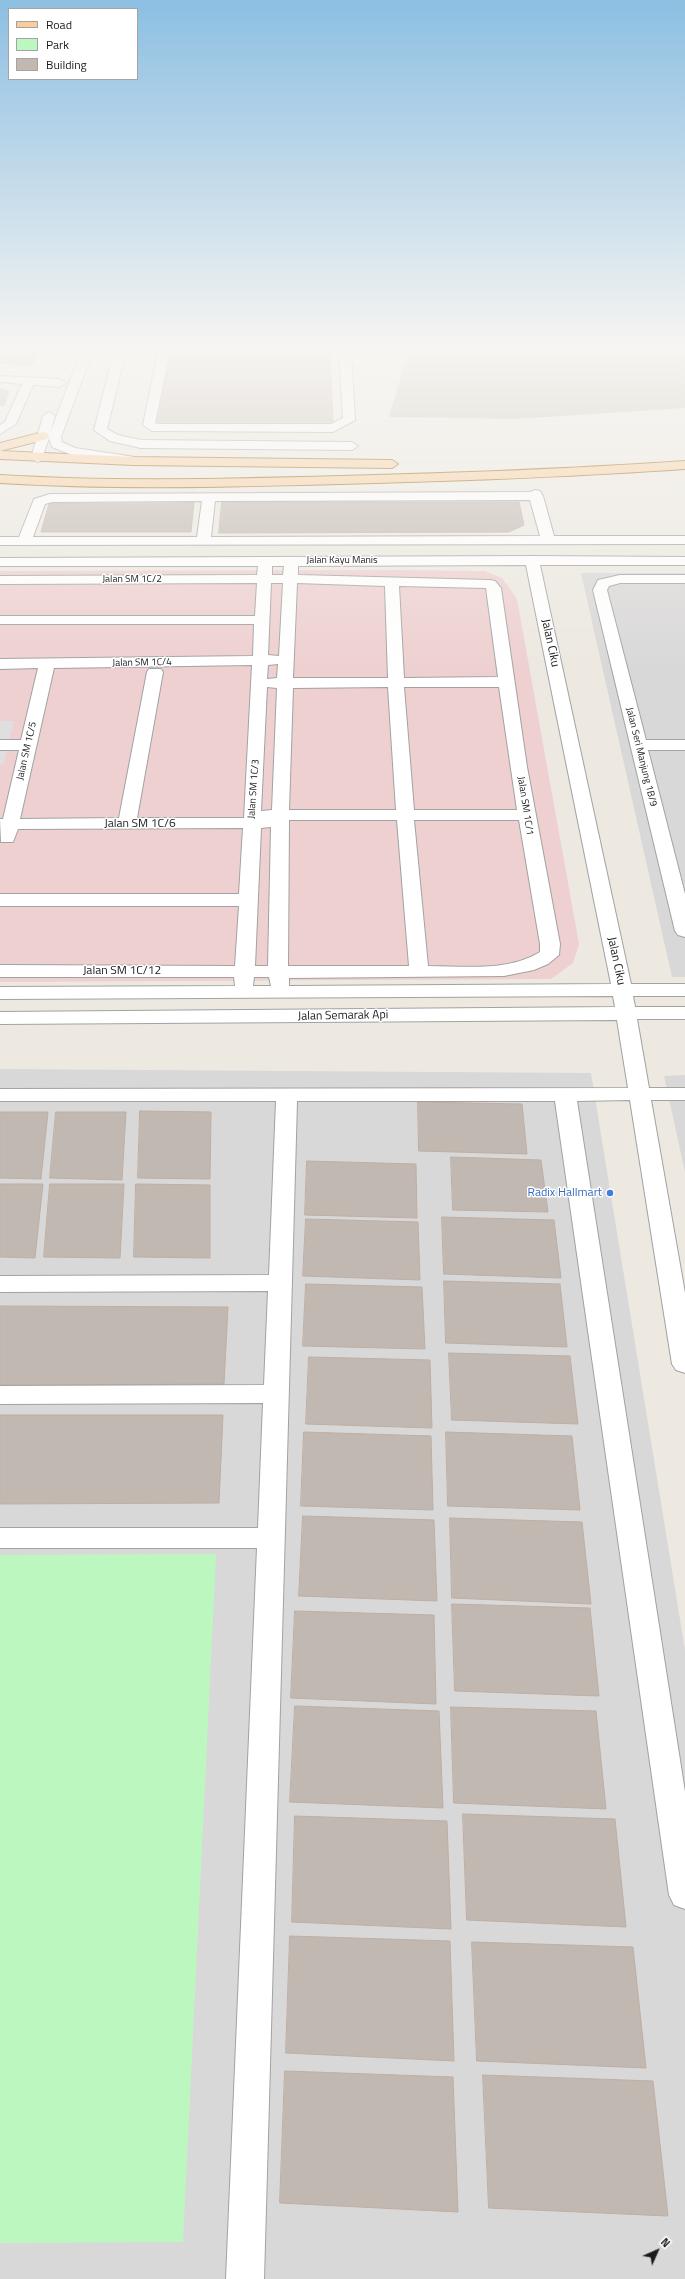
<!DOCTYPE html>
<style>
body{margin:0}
#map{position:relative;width:685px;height:2279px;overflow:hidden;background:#ede9e1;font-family:"Titillium Web",sans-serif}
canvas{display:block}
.legend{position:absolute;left:8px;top:8px;width:130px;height:72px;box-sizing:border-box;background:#fff;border:1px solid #a4a4a4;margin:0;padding:5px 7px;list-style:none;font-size:12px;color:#1b1b1b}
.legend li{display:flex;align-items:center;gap:8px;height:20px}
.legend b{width:20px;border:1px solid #a4a4a4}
.north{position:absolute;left:637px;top:2231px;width:40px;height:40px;-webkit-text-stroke:3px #fff;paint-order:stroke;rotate:45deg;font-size:11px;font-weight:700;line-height:16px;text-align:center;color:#1b1b1b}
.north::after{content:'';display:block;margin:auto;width:14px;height:18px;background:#1b1b1b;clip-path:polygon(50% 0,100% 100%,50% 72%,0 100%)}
</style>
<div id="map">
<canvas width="685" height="2279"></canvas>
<ul class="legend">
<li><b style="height:5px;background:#f9cd9a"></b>Road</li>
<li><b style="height:11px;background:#bdf7c0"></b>Park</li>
<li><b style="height:11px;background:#c1b8b1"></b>Building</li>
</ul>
<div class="north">N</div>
</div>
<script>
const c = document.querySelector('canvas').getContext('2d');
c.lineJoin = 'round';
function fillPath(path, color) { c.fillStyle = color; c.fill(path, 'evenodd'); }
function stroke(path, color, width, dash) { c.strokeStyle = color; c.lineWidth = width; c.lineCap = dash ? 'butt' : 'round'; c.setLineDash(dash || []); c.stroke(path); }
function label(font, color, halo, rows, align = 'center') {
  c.font = font + ' "Titillium Web",sans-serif'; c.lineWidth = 3; c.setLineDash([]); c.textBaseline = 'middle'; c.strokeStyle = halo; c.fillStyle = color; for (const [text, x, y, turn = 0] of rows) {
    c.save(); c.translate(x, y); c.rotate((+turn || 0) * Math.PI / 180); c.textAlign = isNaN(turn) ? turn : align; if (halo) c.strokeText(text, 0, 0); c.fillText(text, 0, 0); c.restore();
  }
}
const residential = new Path2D(`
 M581 573H685V977H672Z
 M0 1069 591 1073 685 1650V2279H0Z
 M685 1075V1172L664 1076Z`);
const commercial = new Path2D(`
 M401 570 485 571 502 578 517 599 579 944 573 963 551 979 0 982V571Z`);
const construction = new Path2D(`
 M408 351H685V408L515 419 389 417Z`);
const forest = new Path2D(`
 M0 351H40L32 366 0 364Z`);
const park = new Path2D(`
 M216 1554 183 2242 0 2243V1555Z`);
const parking = new Path2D(`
 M0 721H14L3 765H0Z`);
const building = new Path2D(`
 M168 351H330L333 422H157Z
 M0 389 9 391 4 406 0 405Z
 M222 502H519L524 525 509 532 219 533Z
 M194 503 191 532H41L49 504Z
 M418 1102 522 1104 527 1154 419 1151Z
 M140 1111 211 1112 210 1179 138 1178Z
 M0 1112H48L41 1179 0 1178Z
 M56 1112H126L122 1180 50 1178Z
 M451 1157 541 1160 548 1212 453 1210Z
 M307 1161 416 1164 417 1218 305 1215Z
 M0 1184H43L35 1258 0 1257Z
 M50 1184H124L120 1258 44 1257Z
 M136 1184 210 1185V1258L134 1257Z
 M442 1217 554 1220 561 1278 444 1274Z
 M306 1219 418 1222 420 1280 303 1276Z
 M444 1281 560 1284 567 1347 446 1343Z
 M306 1284 422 1287 425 1349 303 1346Z
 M0 1306 228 1307 224 1384 0 1385Z
 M449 1353 570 1356 578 1424 452 1420Z
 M309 1357 430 1360 432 1428 306 1424Z
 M0 1415H223L219 1503 0 1504Z
 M304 1432 431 1436 433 1510 301 1506Z
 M446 1432 572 1436 580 1510 448 1506Z
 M303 1516 434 1520 437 1601 299 1596Z
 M450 1518 582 1522 591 1604 452 1598Z
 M452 1604 590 1608 599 1696 455 1691Z
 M295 1611 434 1615 436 1704 291 1698Z
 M295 1706 439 1711 443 1808 290 1802Z
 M451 1707 596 1711 606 1809 454 1803Z
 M463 1814 615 1819 626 1927 467 1920Z
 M295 1816 447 1821 451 1929 292 1922Z
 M290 1936 450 1941 454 2061 286 2053Z
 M472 1942 633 1947 646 2068 477 2061Z
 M285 2071 453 2077 458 2212 280 2203Z
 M483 2075 653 2081 668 2216 489 2208Z`);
const minor = new Path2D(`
 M81 351H93L61 437 62 442 75 448 135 457 136 460 135 463 130 464 72 455 52 447 49 438 41 461 37 462 31 458 43 416 49 412 55 416 50 433Z
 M114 351H126L107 429 118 435 141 440 352 442 358 446 352 450 141 448 110 441 94 430Z
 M158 351H170L155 423 158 424H331L343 418 339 351H351L355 420 333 432 152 431 143 425Z
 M0 376 60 379 66 383 60 387 33 385 16 424 0 434V425L5 422 22 384 0 382Z
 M535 490 540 491 543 496 554 536H685V544L0 545V537H19L34 499 50 494 530 492ZM530 500 540 536 211 537 215 501ZM202 501 197 537H33L45 504 52 502Z
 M532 556 685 557V565H540L631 984H685V996H633L635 1007H685V1019H637L649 1088H685V1100H651L685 1293V1373L676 1370 672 1364 630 1100 577 1101 685 1792V1909L674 1905 669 1895 555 1101H297L264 2279H226L257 1548H0V1528H258L263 1403 0 1404V1386L264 1385 268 1291 0 1292V1276L269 1275 276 1101H0V1089L628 1088 617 1020 0 1024V1012L615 1007 613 996 0 999V987L235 986 234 977H0V965L235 966 239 906H0V894H239L243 828 18 829 13 842H1L0 819H3L19 750H0V740H21L38 668 0 669V659L253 656 254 624H0V616H255L257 583 0 584V576L257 575 258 566H0V558ZM526 565 611 984 289 986V978L504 976 534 970 548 964 559 955 560 944 527 767 501 588 495 581 490 580 298 575V566ZM272 566H284L283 575H272ZM271 583H283L279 656 268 655ZM297 583 385 586 388 678H293ZM399 586 486 588 498 677 404 678ZM278 664 277 678 267 679 268 665ZM252 665 244 818H137L163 672 161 669H149L147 672 119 818 20 819 54 668ZM267 687 277 688 272 810 261 811ZM388 687 396 810H289L293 688ZM404 687H499L517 810H414ZM289 820H397L409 966H288ZM414 820H519L540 944V952C508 972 464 966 428 966ZM271 827 268 966H255L261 828ZM254 977H269L271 986H253Z
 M620 575H685V583H620L609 586 607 590 646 740H685V750H648L685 894V937L678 935 675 931 593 590 598 580Z`);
const major = new Path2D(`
 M43 432 47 433 49 436 47 439 0 451V443Z
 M0 451 133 457 392 460 398 464 392 468 133 465 0 459Z
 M685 461V469C570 477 456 481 341 484 227 487 114 490 0 483V475C114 482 227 479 341 476 456 473 570 469 685 461Z`);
const markers = [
 [610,1193,4,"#3f7fe0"]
];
const farStreetnames = [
 ["Jalan Kayu Manis",342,561],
 ["Jalan SM 1C/2",132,580],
 ["Jalan SM 1C/4",142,663,-1],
 ["Jalan SM 1C/5",27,751,-77],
 ["Jalan Seri Manjung 1B/9",641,757,76],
 ["Jalan SM 1C/3",254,789,-86],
 ["Jalan SM 1C/1",525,806,81]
];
const streetNames = [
 ["Jalan Ciku",550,643,78],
 ["Jalan SM 1C/6",140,824],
 ["Jalan Ciku",616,961,78],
 ["Jalan SM 1C/12",122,971],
 ["Jalan Semarak Api",343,1016,-1]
];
const shopNames = [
 ["Radix Hallmart",602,1193]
];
fillPath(residential, '#d9d8d8');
fillPath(commercial, '#eed0d0');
fillPath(construction, '#c1c0ad');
fillPath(forest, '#a8cb96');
fillPath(park, '#bdf7c0');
fillPath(parking, '#dfdfdf');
fillPath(building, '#c1b8b1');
stroke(building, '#beafa4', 1);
stroke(minor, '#a2a2a2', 2);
stroke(major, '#8f5d03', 2);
fillPath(minor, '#fff');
fillPath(major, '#f9cd9a');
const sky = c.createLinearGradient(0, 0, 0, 670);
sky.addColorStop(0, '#8cbfe2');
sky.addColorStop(0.52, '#f7f5f2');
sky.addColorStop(1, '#f7f5f200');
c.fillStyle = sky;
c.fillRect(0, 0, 685, 670);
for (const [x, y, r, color] of markers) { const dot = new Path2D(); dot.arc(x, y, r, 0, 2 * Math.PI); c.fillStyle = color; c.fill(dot); stroke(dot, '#fff', 1.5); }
label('10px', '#1b1b1b', '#fff', farStreetnames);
label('12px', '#1b1b1b', '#fff', streetNames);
label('12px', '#366cbe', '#fff', shopNames, 'right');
</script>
